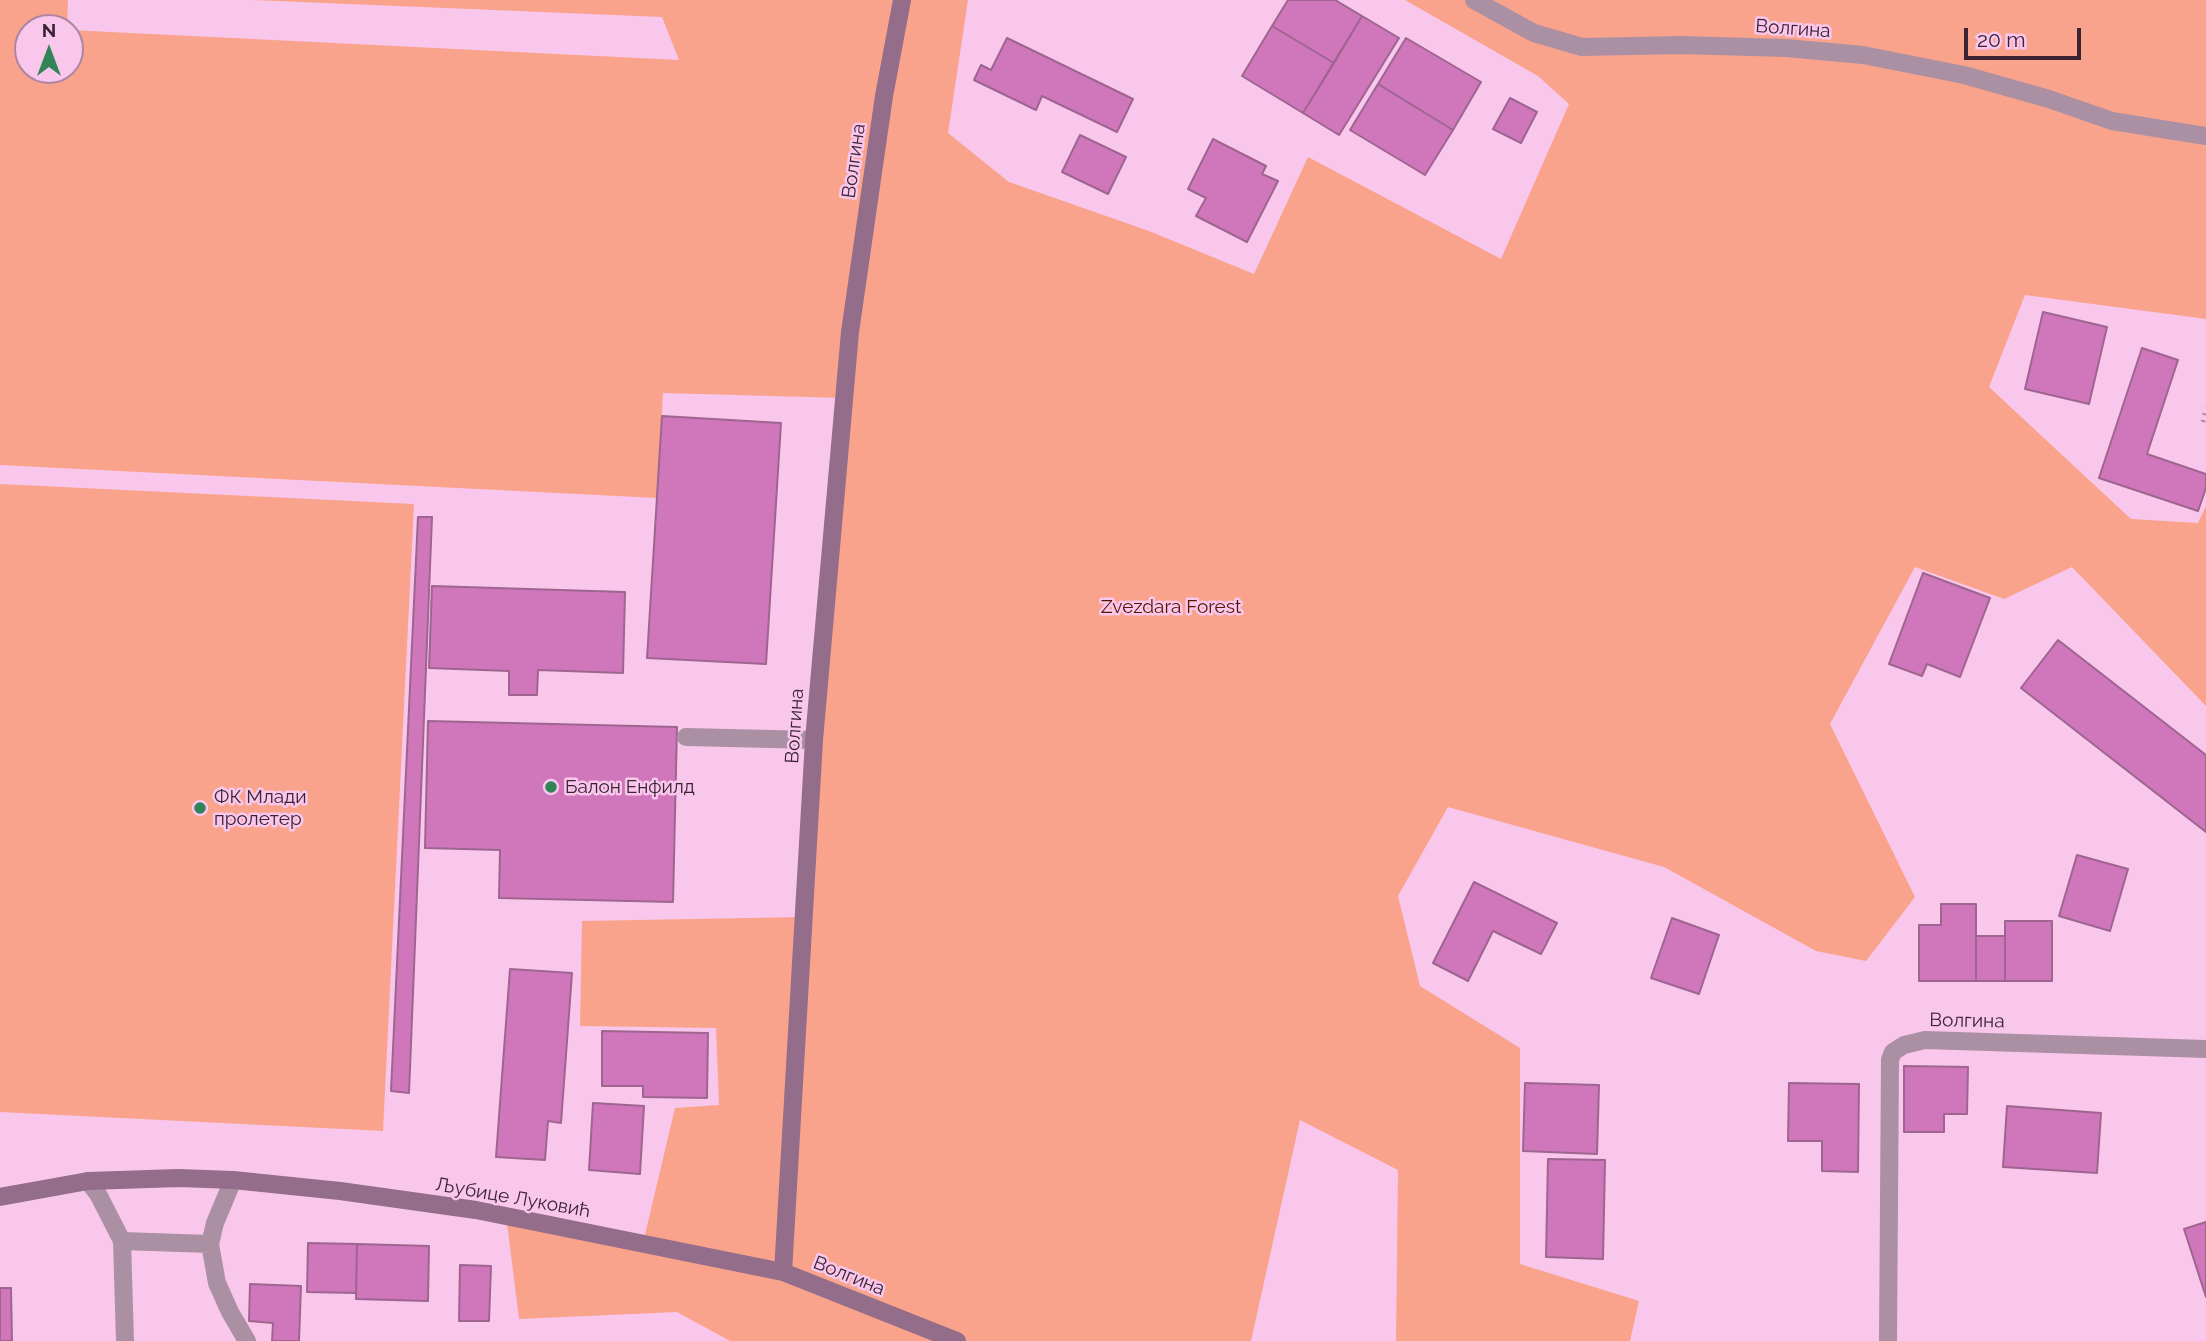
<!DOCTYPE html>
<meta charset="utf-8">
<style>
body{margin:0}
#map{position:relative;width:2206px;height:1341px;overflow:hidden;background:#f9c7ec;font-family:Raleway,sans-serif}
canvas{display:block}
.north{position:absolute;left:14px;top:14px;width:70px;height:70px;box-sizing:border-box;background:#f9c7ec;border:2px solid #ad85a3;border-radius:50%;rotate:0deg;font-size:19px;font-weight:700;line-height:28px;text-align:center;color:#3b2335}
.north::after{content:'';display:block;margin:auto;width:24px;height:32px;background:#308456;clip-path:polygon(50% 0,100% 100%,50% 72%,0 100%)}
.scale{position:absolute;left:1964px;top:28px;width:117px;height:32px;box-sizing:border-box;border:4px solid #3b2335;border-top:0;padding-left:9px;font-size:21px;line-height:24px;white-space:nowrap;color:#3b2335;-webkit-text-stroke:5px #f9c7ec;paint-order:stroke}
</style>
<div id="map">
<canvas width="2206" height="1341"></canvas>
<div class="north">N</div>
<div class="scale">20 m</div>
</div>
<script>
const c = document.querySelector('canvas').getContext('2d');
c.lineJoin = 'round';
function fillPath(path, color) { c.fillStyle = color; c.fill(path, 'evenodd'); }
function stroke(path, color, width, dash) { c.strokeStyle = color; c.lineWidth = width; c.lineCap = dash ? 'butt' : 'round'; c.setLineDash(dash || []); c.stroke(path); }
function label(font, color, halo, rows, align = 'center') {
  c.font = font + ' Raleway,sans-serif'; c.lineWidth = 5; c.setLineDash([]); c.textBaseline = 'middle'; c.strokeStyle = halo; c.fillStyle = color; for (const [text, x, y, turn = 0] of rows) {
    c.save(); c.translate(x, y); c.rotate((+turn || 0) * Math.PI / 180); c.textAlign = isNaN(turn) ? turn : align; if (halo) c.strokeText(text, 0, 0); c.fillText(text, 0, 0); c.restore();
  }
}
const green = new Path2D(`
 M0 0H68L67 28H28V70H70V30L679 60 662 17 253 0H968L948 133 1009 182 1149 231 1254 274 1308 157 1501 259 1569 104 1538 76 1405 0H2206V319L2025 295 1989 387 2131 519 2198 523 2206 506V706L2072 567 2004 599 1915 567 1830 724 1915 897 1866 961 1816 951 1664 867 1448 807 1398 896 1420 986 1520 1048V1264L1639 1301 1630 1341H1396L1398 1170 1300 1120 1251 1341H730L677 1312 519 1319 506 1215 644 1239 675 1108 719 1105 716 1028 580 1026 582 921 803 917 844 398 663 393 657 498 0 465Z
 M0 484 414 504 383 1131 0 1112Z`);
const building = new Path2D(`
 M1288 0H1335L1362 16 1334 63 1272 26Z
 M1362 16 1399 38 1339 135 1303 113Z
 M1272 26 1334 63 1303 113 1242 76Z
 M1007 38 1133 99 1117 132 1042 96 1036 110 974 80 981 65 991 70Z
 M1406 38 1481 82 1453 130 1378 84Z
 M1378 84 1453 130 1425 175 1350 130Z
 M1510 98 1537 112 1521 143 1493 129Z
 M1080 135 1126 157 1108 194 1062 172Z
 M1213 139 1266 166 1262 174 1278 181 1247 242 1196 216 1206 198 1188 189Z
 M2043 312 2107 327 2089 404 2025 389Z
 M2142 348 2178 360 2147 454 2206 474V488L2198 511 2099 478Z
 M662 416 781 423 766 664 647 658Z
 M418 517H432L409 1093 391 1091Z
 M1923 573 1990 598 1960 677 1927 664 1922 676 1889 664Z
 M432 586 625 592 623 673 538 670 537 695H509V671L429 668Z
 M2058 640 2206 755V832L2021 688Z
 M428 721 677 727 673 902 499 898 500 850 425 848Z
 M2077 855 2128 869 2110 931 2059 916Z
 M1474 882 1557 923 1541 954 1493 931 1468 981 1433 963Z
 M1941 904H1976V981H1919V925H1941Z
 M1672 918 1719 935 1699 994 1651 978Z
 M2005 921H2052V981H2005Z
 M1976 936H2005V981H1976Z
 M510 969 572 973 561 1123 548 1121 545 1160 496 1157Z
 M602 1031 708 1033 707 1098 643 1097V1086H602Z
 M1904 1066 1968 1067 1967 1114H1944V1132H1904Z
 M1525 1083 1599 1085 1597 1154 1523 1151Z
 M1789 1083 1859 1084 1858 1172 1822 1171V1141H1788Z
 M593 1103 644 1106 640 1174 589 1170Z
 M2007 1106 2101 1113 2097 1173 2003 1167Z
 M1548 1159 1605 1160 1603 1259 1546 1257Z
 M2206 1222V1297L2184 1229Z
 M308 1243 357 1244 356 1293 307 1292Z
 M357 1244 429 1246 428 1301 356 1299Z
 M460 1265 491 1266 489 1321H459Z
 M250 1284 301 1286 299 1341H272L273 1323 249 1321Z
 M0 1288H11L12 1341H0Z`);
const path = new Path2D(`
 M2203 422 2206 408`);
const lane = new Path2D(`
 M686 737 814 740
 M122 1241 125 1341
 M1888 1341 1890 1060 1893 1052 1904 1045 1925 1040 2206 1049`);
const street = new Path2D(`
 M1474 0 1534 33 1582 47 1682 45 1786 48 1863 55 1964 75 2049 99 2112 121 2206 136
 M233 1180 215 1223 210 1244 217 1283 230 1312 247 1341
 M88 1181 98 1194 122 1241 210 1244`);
const secondary = new Path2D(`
 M0 1197 88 1181 179 1178 233 1180 340 1191 476 1210 783 1272 957 1341
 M783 1272 814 740 850 332 884 96 902 0`);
const markers = [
 [551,787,7,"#308456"],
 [200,808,7,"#308456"]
];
const streetNames = [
 ["Волгина",1793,29,4],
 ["Волгина",854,161,-82],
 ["Волгина",795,726,-86],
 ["Волгина",1967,1021,1],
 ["Љубице Луковић",513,1198,10],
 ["Волгина",849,1276,22]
];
const parkNames = [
 ["Zvezdara Forest",1171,607]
];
const poiNames = [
 ["Балон Енфилд",565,787],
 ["ФК Млади",214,797],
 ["пролетер",214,819]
];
fillPath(green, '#f9a38c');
fillPath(building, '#d077bc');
stroke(building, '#9d658f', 2);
stroke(path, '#b289a7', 4.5, [2, 5]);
stroke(lane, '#ab90a4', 18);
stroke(street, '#ab90a4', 18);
stroke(secondary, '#936d89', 18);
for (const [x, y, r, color] of markers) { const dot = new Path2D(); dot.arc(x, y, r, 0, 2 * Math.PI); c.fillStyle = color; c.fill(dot); stroke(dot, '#f9c7ec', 2.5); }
label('19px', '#3b2335', '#f9c7ec', streetNames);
label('19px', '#581502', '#f9c7ec', parkNames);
label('19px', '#3b2335', '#f9c7ec', poiNames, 'left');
</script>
